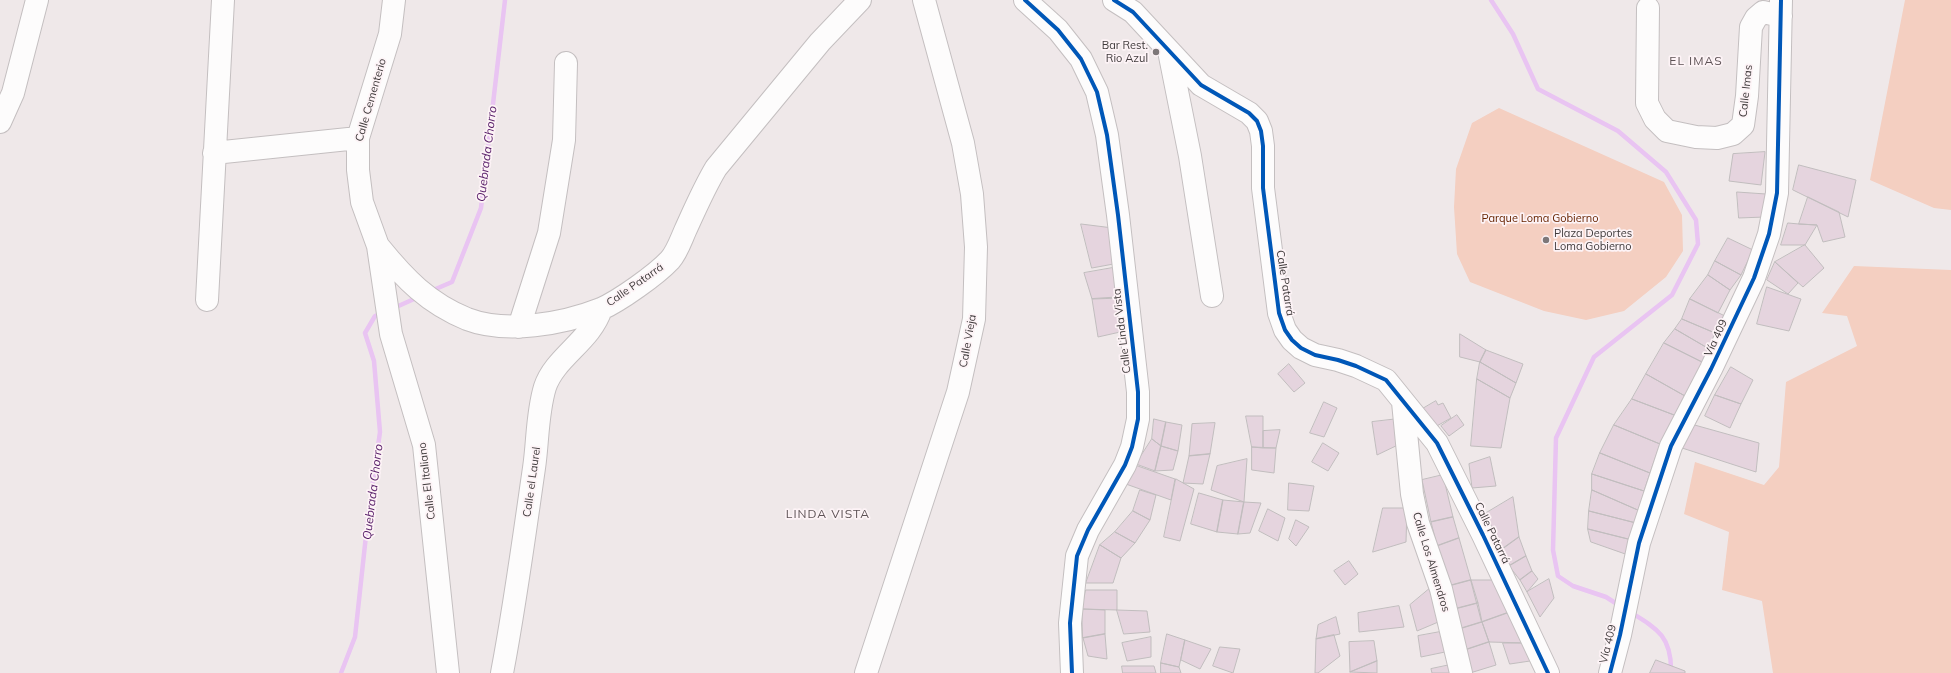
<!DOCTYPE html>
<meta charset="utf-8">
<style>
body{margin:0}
canvas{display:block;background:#efe8e9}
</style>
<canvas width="1951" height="673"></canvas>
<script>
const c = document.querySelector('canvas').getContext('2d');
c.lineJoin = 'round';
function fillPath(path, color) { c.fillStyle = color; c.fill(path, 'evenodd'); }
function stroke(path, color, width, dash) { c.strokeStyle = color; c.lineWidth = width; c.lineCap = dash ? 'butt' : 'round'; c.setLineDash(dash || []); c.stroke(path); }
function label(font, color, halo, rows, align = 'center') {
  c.font = font + ' Mulish,sans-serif'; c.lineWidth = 3.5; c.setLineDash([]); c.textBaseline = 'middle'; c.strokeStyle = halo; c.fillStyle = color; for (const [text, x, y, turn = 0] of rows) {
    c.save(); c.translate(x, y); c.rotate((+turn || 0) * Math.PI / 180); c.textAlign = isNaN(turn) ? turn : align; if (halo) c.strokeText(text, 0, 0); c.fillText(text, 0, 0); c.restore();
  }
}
const green = new Path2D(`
 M1905 0H1951V210L1934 208 1870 180Z
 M1499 108 1664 182 1682 215 1683 251 1666 277 1624 311 1586 320 1544 311 1470 282 1457 254 1454 207 1456 169 1472 123Z
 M1854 266 1951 270V673H1773L1762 601 1722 590 1729 532 1684 514 1695 462 1764 485 1779 467 1786 382 1857 346 1847 316 1822 313Z`);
const stream = new Path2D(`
 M1491 0 1513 34 1538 89 1618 131 1666 172 1696 220 1698 244 1672 295 1594 357 1556 438 1553 550 1558 576 1573 586 1606 597 1620 606
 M431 291 452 282 481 208 505 0
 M394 308 414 299
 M1630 612C1658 629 1672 637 1671 673
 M341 673 355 637 368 517 380 432 374 361 365 333 375 316 380 314`);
const building = new Path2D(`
 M1765 152 1761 185 1729 181 1733 154Z
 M1799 165 1856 180 1848 217 1793 190Z
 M1737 192 1766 194 1765 217 1739 218Z
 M1808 197 1839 212 1845 237 1823 242 1817 225 1799 224Z
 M1788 223 1799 224 1817 225 1805 245H1781Z
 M1081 224 1113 228 1119 263 1092 268Z
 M1728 238 1753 250 1741 275 1715 261Z
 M1805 245 1824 268 1803 287 1775 262Z
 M1715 261 1741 275 1730 290 1708 275Z
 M1775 262 1798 283 1788 294 1767 280Z
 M1118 267 1121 298 1092 299 1084 273Z
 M1708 275 1730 290 1718 313 1690 299Z
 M1767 287 1801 299 1789 331 1757 324Z
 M1123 297 1129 330 1098 337 1092 299Z
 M1690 299 1727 317 1715 333 1682 319Z
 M1682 319 1715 333 1711 350 1675 329Z
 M1675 329 1711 350 1706 364 1664 343Z
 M1460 334 1486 350 1480 362 1460 357Z
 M1664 343 1706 364 1685 396 1646 374Z
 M1486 350 1523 364 1516 383 1480 362Z
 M1480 362 1516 383 1510 398 1477 379Z
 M1289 364 1305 383 1294 392 1278 374Z
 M1731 367 1753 380 1741 404 1715 395Z
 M1646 374 1685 396 1682 418 1632 399Z
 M1477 379 1510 398 1501 448 1471 446Z
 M1715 395 1741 404 1730 428 1705 416Z
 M1632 399 1682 418 1660 444 1614 425Z
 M1436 401 1438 405 1443 403 1451 418 1435 427 1427 413 1422 416 1419 411Z
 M1324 402 1337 408 1324 437 1310 433Z
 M1457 415 1464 425 1449 436 1441 426Z
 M1246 416H1263V448L1252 447Z
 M1154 419 1166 422 1161 446 1152 439Z
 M1398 419 1402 443 1377 455 1372 422Z
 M1166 422 1182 425 1178 451 1161 446Z
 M1215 423 1210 454 1189 456 1192 424Z
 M1691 424 1759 443 1756 472 1679 447Z
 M1614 425 1660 444 1650 473 1600 453Z
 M1280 430 1276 448H1263V431Z
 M1152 439 1161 446 1155 471 1136 464Z
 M1323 443 1339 453 1328 471 1312 462Z
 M1161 446 1178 451 1173 470 1155 471Z
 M1252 447 1276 448 1274 473 1252 470Z
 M1600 453 1650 473 1644 491 1592 474Z
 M1210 454 1203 484 1183 483 1189 456Z
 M1490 457 1496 486 1472 488 1469 464Z
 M1247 459 1244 502 1211 490 1217 466Z
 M1132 464 1175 479 1171 500 1123 483Z
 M1592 474 1644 491 1640 511 1592 490Z
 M1443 475 1453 517 1431 522 1422 480Z
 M1176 479 1194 489 1180 541 1164 537Z
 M1289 483 1314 486 1309 511 1288 510Z
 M1140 490 1156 495 1150 520 1133 511Z
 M1592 490 1640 511V524L1589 511Z
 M1199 493 1223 500 1217 532 1191 524Z
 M1513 497 1519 537 1501 550 1483 515Z
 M1223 500 1244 502 1238 534 1217 532Z
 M1244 502 1261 503 1250 533 1238 534Z
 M1383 508H1407L1406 542 1373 552Z
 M1268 509 1285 518 1278 541 1259 531Z
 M1133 511 1150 520 1135 543 1115 532Z
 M1589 511 1640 524 1632 540 1588 529Z
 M1453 517 1459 538 1437 546 1431 522Z
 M1296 520 1309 527 1296 546 1289 539Z
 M1588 529 1632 540 1631 556 1591 542Z
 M1115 532 1135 543 1121 558 1100 545Z
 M1519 537 1526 556 1509 566 1501 550Z
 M1459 538 1471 580 1445 587 1437 546Z
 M1100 545 1121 558 1113 583H1086Z
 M1526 556 1532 571 1520 580 1509 566Z
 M1349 561 1358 574 1345 585 1334 571Z
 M1532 571 1538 579 1527 592 1520 580Z
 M1549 579 1554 598 1540 617 1527 592Z
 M1471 580 1478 603 1451 610 1445 587Z
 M1471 580H1500L1510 612 1482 622Z
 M1434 585 1443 620 1417 631 1410 605Z
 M1086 590H1117V610L1082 609Z
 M1478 603 1482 622 1456 630 1451 610Z
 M1399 606 1404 627 1359 632 1358 613Z
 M1082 609 1105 610V634L1083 638Z
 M1117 610 1147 611 1150 632 1124 634Z
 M1510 612 1527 643 1489 642 1482 622Z
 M1336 617 1340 634 1316 639 1318 625Z
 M1482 622 1489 642 1462 651 1456 630Z
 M1440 632 1445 652 1421 657 1418 636Z
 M1105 634 1107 659 1088 656 1083 638Z
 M1167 634 1185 640 1179 667 1161 663Z
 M1334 635 1340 656 1318 673H1315L1316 639Z
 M1151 637V657L1127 661 1122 643Z
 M1185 640 1211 649 1200 669 1181 660Z
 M1374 641 1377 661 1350 672 1349 642Z
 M1489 642 1496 665 1470 673 1462 651Z
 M1503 643H1527L1530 661 1510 664Z
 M1220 647 1240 649 1233 673 1213 666Z
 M1656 660 1685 671V673H1650Z
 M1377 661V673L1350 672Z
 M1161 663 1179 667 1181 673H1161Z
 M1450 665V673H1432L1431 669Z
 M1122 666H1154L1156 673H1123Z`);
const minor = new Path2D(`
 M394 0 390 34 358 138V170L362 202 378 246 391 334 424 445 448 673
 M1025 0 1058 30 1081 59 1097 92 1107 135 1118 215 1138 392V419L1132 447 1125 465 1088 530 1077 556 1070 623 1072 673
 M1114 0 1133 12 1201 85 1249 113 1257 121 1261 131 1263 146V188L1279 313 1285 330 1292 340 1301 348 1315 355 1338 360 1356 366 1386 380 1437 443 1483 535 1548 673
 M1648 8 1647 103 1655 119 1667 131 1696 137 1717 138 1733 134 1743 125 1747 96 1751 27 1756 18 1763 12 1781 16
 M1169 51 1190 156 1212 296
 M0 122 13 93 37 0
 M214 153 358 138
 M379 247C405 279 428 303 467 319 506 334 563 324 601 309 619 301 656 275 670 260 677 252 681 240 685 231 695 209 704 188 716 168L820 42 860 0
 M207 300 223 0
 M519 327 549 233 564 140 566 63
 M1403 402 1412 494 1418 523 1441 589 1461 673
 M502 673C515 605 524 537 534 468 538 441 537 413 545 387 555 357 591 341 601 309
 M866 673 958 392 974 319 976 247 972 194 963 143 924 0
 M1610 673 1620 635 1639 543 1671 446 1711 369 1754 278 1769 234 1777 193 1781 0`);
const cycleway = new Path2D(`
 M1025 0 1058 30 1081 59 1097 92 1107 135 1118 215 1138 392V419L1132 447 1125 465 1088 530 1077 556 1070 623 1072 673
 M1114 0 1133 12 1201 85 1249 113 1257 121 1261 131 1263 146V188L1279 313 1285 330 1292 340 1301 348 1315 355 1338 360 1356 366 1386 380 1437 443 1483 535 1548 673
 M1610 673 1620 635 1639 543 1671 446 1711 369 1754 278 1769 234 1777 193 1781 0`);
const markers = [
 [1156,52,4,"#7d7778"],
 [1546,240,4,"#7d7778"]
];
const poiNames = [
 ["Bar Rest.",1148,46],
 ["Rio Azul",1148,59],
 ["Plaza Deportes",1554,234,"left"],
 ["Loma Gobierno",1554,247,"left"]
];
const streetNames = [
 ["Calle Imas",1746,91,-84],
 ["Calle Cementerio",371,100,-74],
 ["Calle Patarrá",1285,283,81],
 ["Calle Patarrá",635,285,-35],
 ["Calle Linda Vista",1122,331,-97],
 ["Vía 409",1716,338,-65],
 ["Calle Vieja",968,341,-80],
 ["Calle El Italiano",427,481,-97],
 ["Calle el Laurel",532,482,-82],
 ["Calle Patarrá",1492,533,64],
 ["Calle Los Almendros",1431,562,73],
 ["Vía 409",1608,644,-76]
];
const parkNames = [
 ["Parque Loma Gobierno",1540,219]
];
const neighbourhoodNames = [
 ["EL IMAS",1696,61],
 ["LINDA VISTA",828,514]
];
const waterNames = [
 ["Quebrada Chorro",487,154,-83],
 ["Quebrada Chorro",373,492,-83]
];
fillPath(green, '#f4cfc1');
stroke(stream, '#e9c4f2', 4.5);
fillPath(building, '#e5d4de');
stroke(building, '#c1bdbe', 1);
stroke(minor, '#c4bfc0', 24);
stroke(minor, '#fdfcfc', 22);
stroke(cycleway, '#0057b8', 4);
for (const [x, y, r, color] of markers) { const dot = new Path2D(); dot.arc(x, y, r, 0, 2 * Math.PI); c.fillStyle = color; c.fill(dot); stroke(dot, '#fdf3f6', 1.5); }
label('11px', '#3f3a3b', '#fdf3f6', poiNames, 'right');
label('11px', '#3f3a3b', '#fdf3f6', streetNames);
label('11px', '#672400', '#fdf3f6', parkNames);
c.letterSpacing = '1px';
label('12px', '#5d5255', '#fdf3f6', neighbourhoodNames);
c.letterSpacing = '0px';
label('italic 12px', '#571d68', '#fdf3f6', waterNames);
</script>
